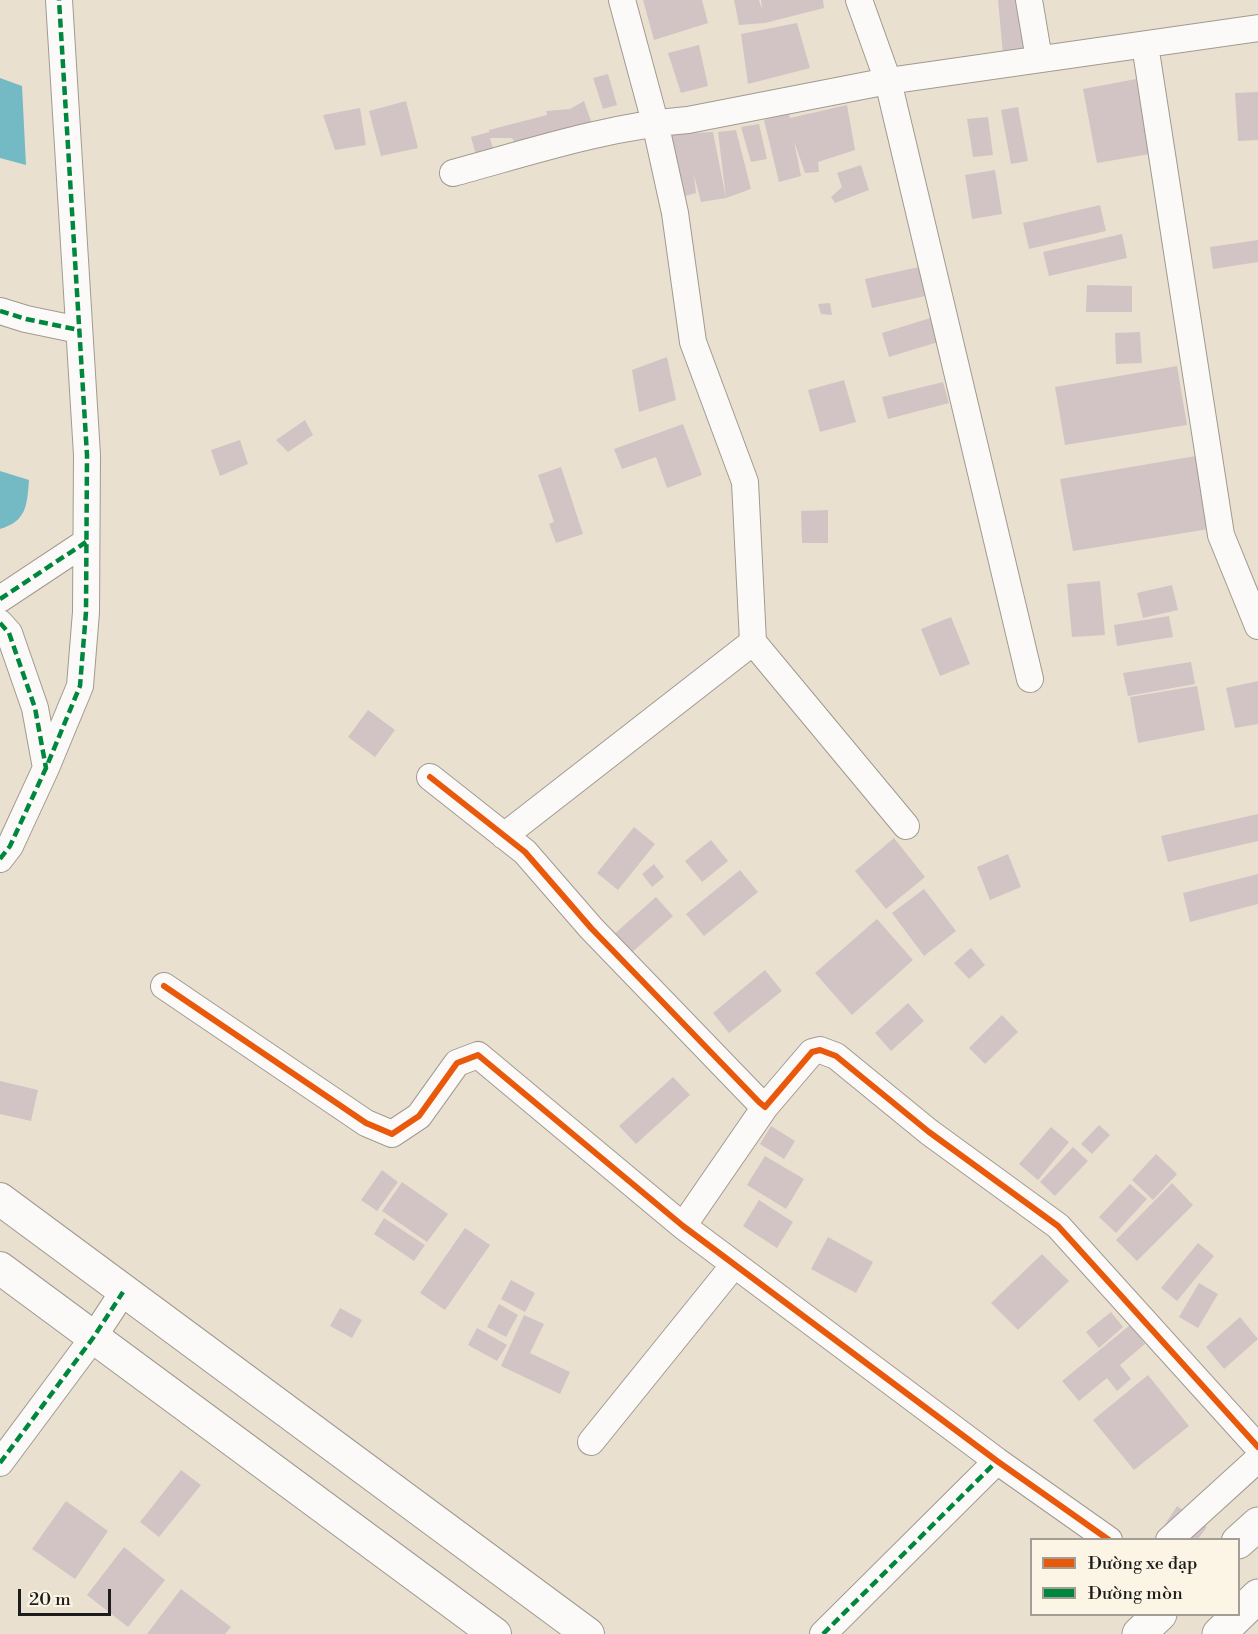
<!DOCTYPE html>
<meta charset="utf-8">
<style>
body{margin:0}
#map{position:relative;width:1258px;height:1634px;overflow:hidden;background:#eae0d0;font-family:"Libre Bodoni",serif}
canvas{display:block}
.legend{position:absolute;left:1030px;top:1538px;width:210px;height:78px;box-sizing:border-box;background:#fcf5e5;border:2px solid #a29e95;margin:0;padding:8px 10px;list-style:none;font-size:18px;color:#1c1c1c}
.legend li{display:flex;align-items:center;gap:12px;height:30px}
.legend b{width:30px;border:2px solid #a29e95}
.scale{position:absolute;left:18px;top:1589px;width:93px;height:27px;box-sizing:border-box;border:3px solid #1c1c1c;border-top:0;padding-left:8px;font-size:18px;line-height:21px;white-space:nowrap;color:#1c1c1c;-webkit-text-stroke:4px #fcf5e5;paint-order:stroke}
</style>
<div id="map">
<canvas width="1258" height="1634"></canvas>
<ul class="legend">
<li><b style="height:8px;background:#e8590c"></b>Đường xe đạp</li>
<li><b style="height:8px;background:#00873e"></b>Đường mòn</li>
</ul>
<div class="scale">20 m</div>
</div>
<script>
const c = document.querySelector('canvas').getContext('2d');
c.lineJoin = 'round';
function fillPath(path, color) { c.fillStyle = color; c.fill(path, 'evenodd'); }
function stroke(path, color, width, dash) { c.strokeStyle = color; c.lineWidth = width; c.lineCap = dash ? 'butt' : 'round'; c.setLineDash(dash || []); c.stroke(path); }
const water = new Path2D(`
 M0 78 22 86 26 165 0 158Z
 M0 471 29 480C27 505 27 521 0 529Z`);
const building = new Path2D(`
 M643 0H702L708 23 654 40Z
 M734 0H759L762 10 761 0H823L824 8 765 23 739 25Z
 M998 0H1024L1029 50 1003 54Z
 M797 23 810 68 748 84 741 34Z
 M699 45 708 86 681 93 668 53Z
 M608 74 617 105 603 109 593 78Z
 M1136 79 1150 154 1097 163 1083 89Z
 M1258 92V140L1238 141 1235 93Z
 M406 101 418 148 381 156 369 111Z
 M584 101 592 124 516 145 512 138H490L495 155 477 159 471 137 489 132V130L547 115 546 111 570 109Z
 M847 105 855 150 818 162 819 172 805 173 794 141 801 176 779 182 764 120 789 113 790 118Z
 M1018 107 1028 161 1011 164 1001 110Z
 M360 108 366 145 335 150 323 115Z
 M988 117 993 155 973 157 967 119Z
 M759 124 767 159 751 162 741 127Z
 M736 130 751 189 726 198 718 132Z
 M713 132 726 198 701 202 694 175 696 193 678 198 669 134Z
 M861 165 869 190 835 203 831 197 842 187 837 173Z
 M995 170 1002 214 972 219 965 175Z
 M1100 205 1106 231 1029 249 1023 223Z
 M1122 234 1127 258 1049 276 1043 252Z
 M1258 240V262L1213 269 1210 247Z
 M923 266 930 295 872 308 865 279Z
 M1087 285 1132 286V312H1086Z
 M830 303 832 315 821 314 818 304Z
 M940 315 948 339 889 357 882 333Z
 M1140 332 1142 363 1116 364 1115 333Z
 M667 357 676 400 639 412 632 370Z
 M1177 366 1187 425 1065 445 1055 387Z
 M844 380 856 422 820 432 808 390Z
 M943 382 949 403 888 419 882 397Z
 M305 420 313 435 288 452 276 440Z
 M683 424 702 475 667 488 656 457 622 469 614 449Z
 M240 440 248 464 220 476 211 450Z
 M1196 456 1209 529 1073 551 1060 479Z
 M561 467 583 534 556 543 549 524 554 522 538 475Z
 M828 510V543H802L801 511Z
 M1100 581 1105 635 1072 637 1067 584Z
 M1172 585 1178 610 1143 618 1137 593Z
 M1169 616 1173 637 1117 646 1114 625Z
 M951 617 970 664 940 676 921 629Z
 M1191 662 1195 684 1128 696 1123 673Z
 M1258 681V724L1235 728 1226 688Z
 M1197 686 1205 730 1138 743 1130 697Z
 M368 710 395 730 375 757 348 737Z
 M1258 814V841L1168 862 1161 836Z
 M634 827 655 844 618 890 597 873Z
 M894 838 925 877 886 909 855 871Z
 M711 840 728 861 702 882 685 861Z
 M1008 854 1021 887 990 900 977 867Z
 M654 864 664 877 652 887 642 874Z
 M740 870 758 892 704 936 686 914Z
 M1258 874V904L1190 922 1183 893Z
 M924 889 956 931 924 956 892 913Z
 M656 897 673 916 630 954 613 935Z
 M877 919 913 960 852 1015 815 973Z
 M971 948 985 965 969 979 954 963Z
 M765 970 782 991 729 1033 713 1013Z
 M908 1003 924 1021 891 1051 875 1033Z
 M1002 1015 1018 1032 985 1064 969 1048Z
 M673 1077 690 1095 636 1144 619 1126Z
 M0 1081 38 1090 31 1121 0 1114Z
 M1099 1125 1110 1135 1092 1154 1081 1144Z
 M771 1126 795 1141 784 1159 760 1144Z
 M1051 1127 1069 1142 1038 1180 1019 1164Z
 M1073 1147 1088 1161 1055 1196 1040 1182Z
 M1156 1154 1177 1174 1153 1200 1132 1180Z
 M765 1156 804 1179 786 1209 747 1185Z
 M382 1170 398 1182 377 1211 361 1200Z
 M402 1182 448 1214 427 1242 382 1211Z
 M1172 1183 1193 1205 1137 1261 1116 1240Z
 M1130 1184 1147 1199 1116 1233 1099 1217Z
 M759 1200 793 1222 777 1248 743 1226Z
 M384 1218 425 1245 414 1261 374 1234Z
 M465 1228 490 1245 445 1310 420 1293Z
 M828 1237 873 1262 856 1293 811 1269Z
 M1198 1243 1214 1256 1177 1301 1161 1288Z
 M1042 1254 1069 1281 1018 1330 991 1303Z
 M511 1280 535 1293 525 1312 501 1299Z
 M1199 1283 1218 1294 1198 1328 1179 1317Z
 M499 1304 518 1315 506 1337 487 1327Z
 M340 1308 362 1320 352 1338 330 1326Z
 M1111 1312 1123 1327 1099 1348 1086 1332Z
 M524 1315 544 1324 530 1353 570 1372 560 1394 501 1366Z
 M1240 1317 1258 1339 1224 1369 1206 1347Z
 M1130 1325 1145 1344 1120 1365 1131 1379 1117 1391 1107 1378 1079 1401 1062 1381Z
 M477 1328 507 1345 497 1361 468 1345Z
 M1148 1375 1189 1426 1134 1470 1093 1420Z
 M181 1470 201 1485 159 1537 140 1522Z
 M66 1501 108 1531 75 1579 32 1549Z
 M1177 1506 1207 1527 1198 1539H1177L1162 1529Z
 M124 1547 165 1580 128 1627 87 1595Z
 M181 1589 231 1627 225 1634H147Z`);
const minor = new Path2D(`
 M859 0 888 81 1030 679
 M1029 0 1039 59
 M1145 45 1221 535 1258 626
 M453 173C530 152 608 126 688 120L888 81 1258 28
 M0 311 26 319 79 330
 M0 599 86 542
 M0 623 9 633 35 708 46 768
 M753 642 906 826
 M430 777 525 852 591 928 759 1102 765 1107 812 1052 820 1050 836 1056 929 1132 1058 1226 1258 1447
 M504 836 753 642 745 482 693 342 675 213 655 122 622 0
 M0 859 10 846 46 768 80 686 86 612 87 455 59 0
 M164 986 366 1123 392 1134 419 1116 457 1063 478 1055 683 1226 997 1461 1109 1540
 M683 1226 765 1107
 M591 1442 734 1265
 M0 1463 93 1338 123 1292
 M1169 1540 1258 1459
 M823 1634 997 1461`);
const tertiary = new Path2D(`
 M0 1199 588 1634
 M0 1268 495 1634`);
const primary = new Path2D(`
 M1238 1542 1258 1524
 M1139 1634 1160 1614
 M1219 1634 1258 1596`);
const quiet = new Path2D(`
 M0 311 26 319 79 330
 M0 599 86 542
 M0 623 9 633 35 708 46 768
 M0 859 10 846 46 768 80 686 86 612 87 455 59 0
 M0 1463 93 1338 123 1292
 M823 1634 997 1461`);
const cycleway = new Path2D(`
 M430 777 525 852 591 928 759 1102 765 1107 812 1052 820 1050 836 1056 929 1132 1058 1226 1258 1447
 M164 986 366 1123 392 1134 419 1116 457 1063 478 1055 683 1226 997 1461 1109 1540`);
fillPath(water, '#73bac5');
fillPath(building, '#d2c4c4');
stroke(minor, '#a09a91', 28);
stroke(tertiary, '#a09a91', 34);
stroke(primary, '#a09a91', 35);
stroke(minor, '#fcfaf8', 26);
stroke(tertiary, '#fcfaf8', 32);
stroke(primary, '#fcfaf8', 33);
stroke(quiet, '#00873e', 4.5, [9, 4.5]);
stroke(cycleway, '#e8590c', 6);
</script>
